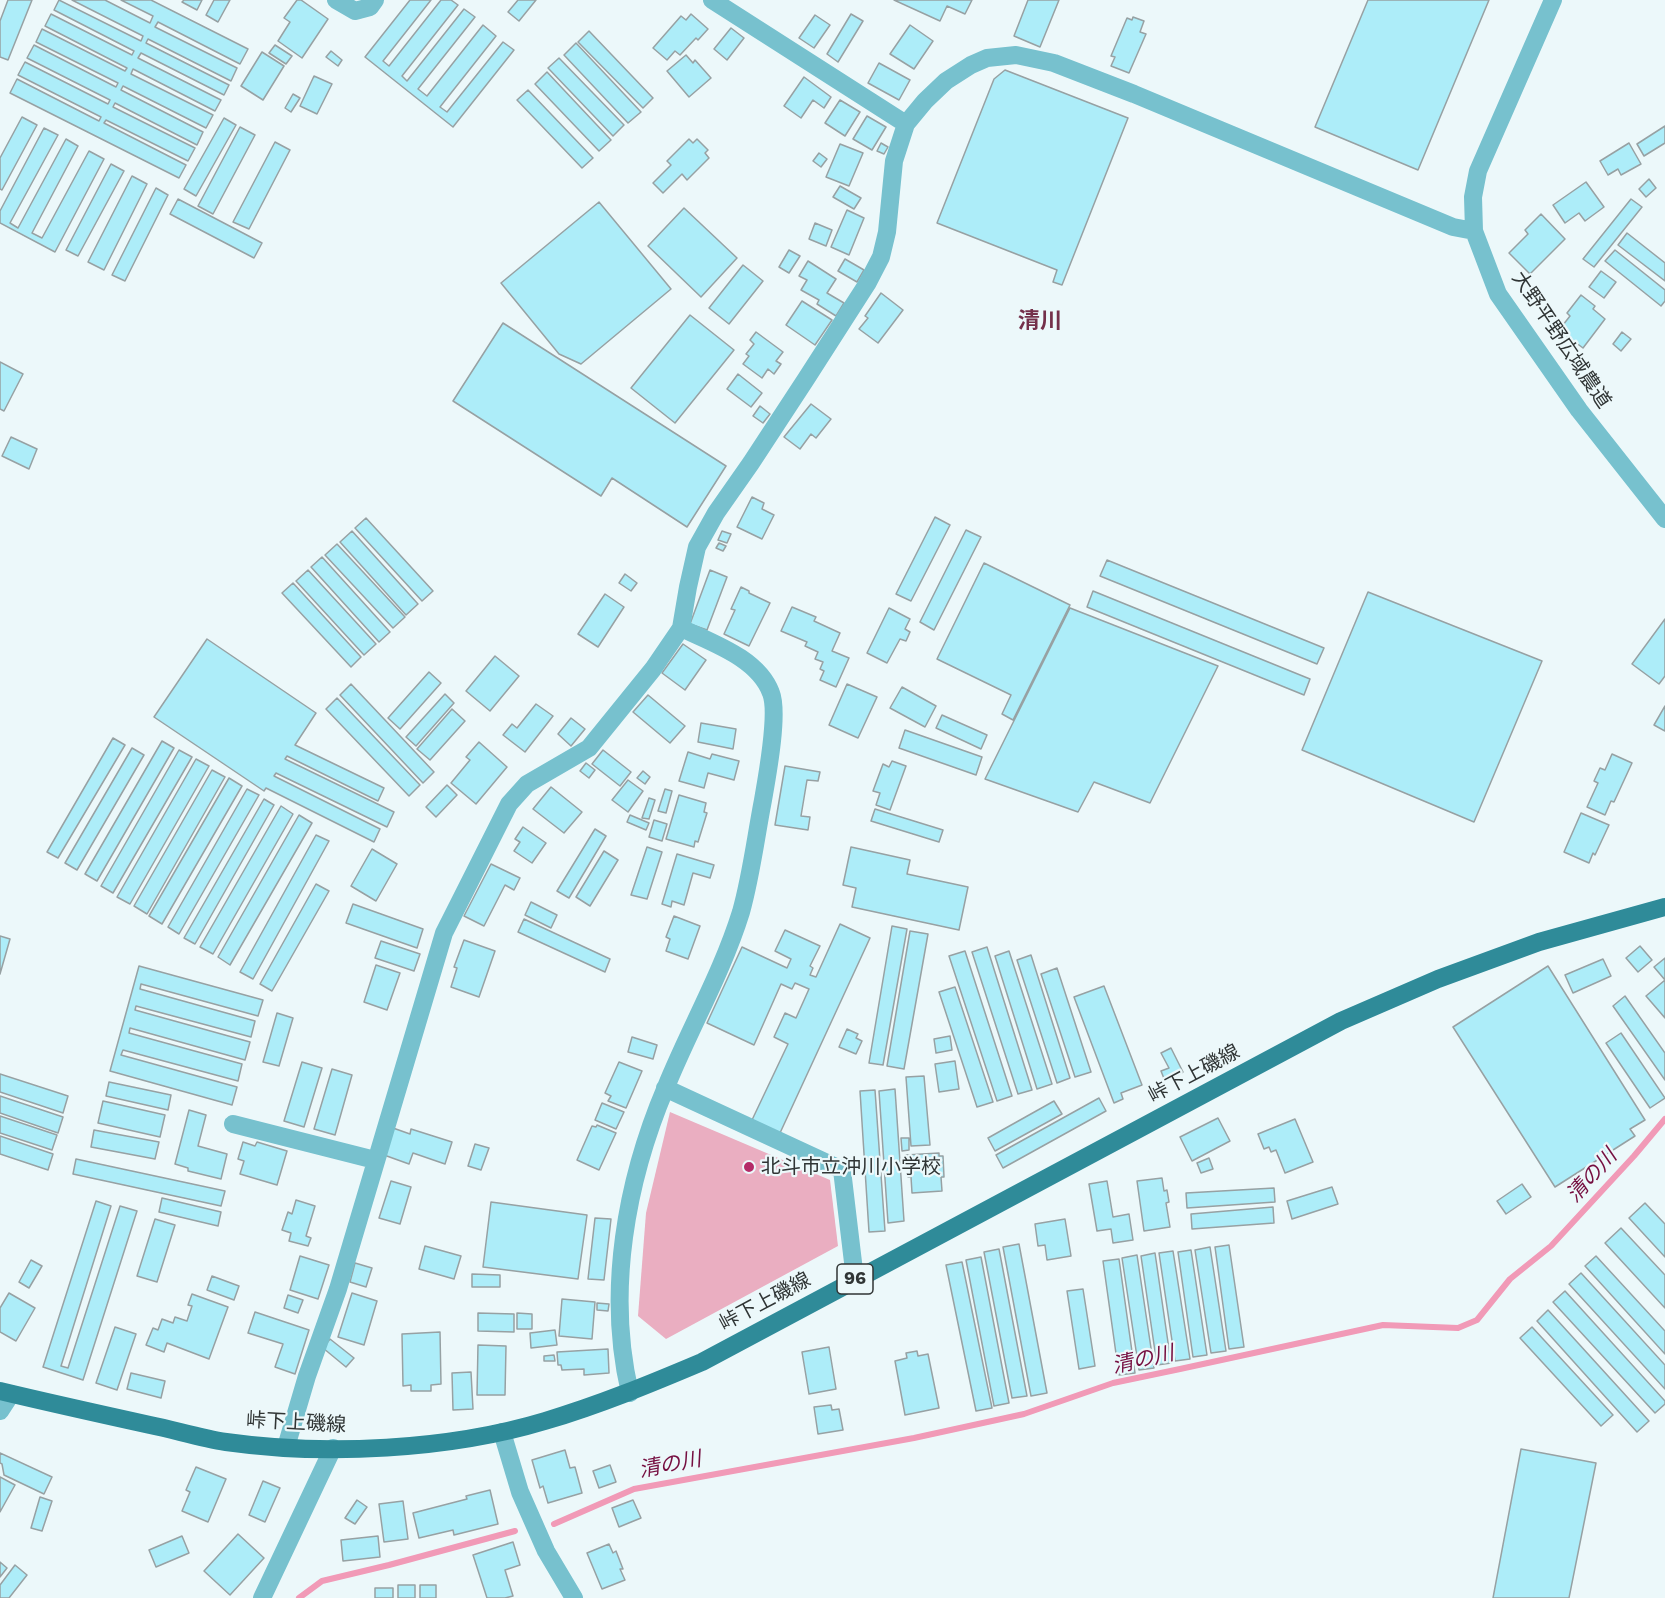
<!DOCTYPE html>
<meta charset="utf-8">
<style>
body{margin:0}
canvas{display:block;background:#ecf8fa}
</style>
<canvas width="1665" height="1598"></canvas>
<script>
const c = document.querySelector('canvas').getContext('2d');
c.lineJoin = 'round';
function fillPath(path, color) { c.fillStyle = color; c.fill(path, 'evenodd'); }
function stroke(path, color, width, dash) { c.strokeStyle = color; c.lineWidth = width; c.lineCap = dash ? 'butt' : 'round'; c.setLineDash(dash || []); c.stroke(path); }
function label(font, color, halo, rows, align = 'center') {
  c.font = font + ' "Work Sans","Noto Sans JP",sans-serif'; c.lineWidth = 4.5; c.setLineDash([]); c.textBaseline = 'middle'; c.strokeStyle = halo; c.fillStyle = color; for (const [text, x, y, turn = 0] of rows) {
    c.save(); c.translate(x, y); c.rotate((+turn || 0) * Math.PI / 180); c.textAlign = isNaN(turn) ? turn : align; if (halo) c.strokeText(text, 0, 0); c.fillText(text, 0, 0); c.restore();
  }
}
const green = new Path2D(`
 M670 1112 830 1180 838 1246 666 1339 638 1316 646 1213Z`);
const stream = new Path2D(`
 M554 1524 634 1489 914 1438 1024 1414 1113 1383 1180 1369 1383 1325 1458 1328 1477 1320 1510 1279 1551 1246 1634 1156 1665 1119
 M299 1598 322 1581 389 1565 515 1531`);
const building = new Path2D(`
 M8 0H32L8 60 0 57V21Z
 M59 0 141 41 143 36 72 0H105L150 23 153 16 121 0H151L248 49 240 64 158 22 155 27 237 68 231 81 148 39 146 43 229 85 224 95 141 53 138 58 221 100 215 111 133 69 131 74 213 115 206 128 123 86 121 90 203 132 197 145 115 103 113 107 195 148 188 161 106 120 104 123 186 165 179 178 10 93 17 79 99 121 101 117 18 75 25 62 108 104 110 100 27 58 34 45 116 87 118 83 36 42 42 29 125 71 127 68 45 26 51 14 132 55 134 51 54 10Z
 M184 0H202L197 10 182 2Z
 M214 0H230L218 22 206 15Z
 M297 0H301L328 19 302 58 278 41 290 22 284 18Z
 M410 0H431L383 61 389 66 441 0H451L458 5 402 76 407 81 464 9 475 17 418 89 427 96 483 25 496 36 440 107 447 112 503 42 514 50 453 127 365 57Z
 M518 0H536L519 21 508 12Z
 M894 0H972L965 14 947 6 940 21Z
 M1028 0H1059L1040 47 1014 36Z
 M1368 0H1489L1418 170 1315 127Z
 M691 14 708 29 698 40 696 38 680 55 675 51 667 60 653 48 681 16 686 20Z
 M851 14 863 21 838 62 827 54Z
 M815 15 830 25 814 48 799 38Z
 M1133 17 1144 21 1140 32 1146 34 1129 73 1111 66 1115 57 1111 56 1127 18 1132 20Z
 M910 25 933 41 914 69 890 54Z
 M731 28 744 38 727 60 714 49Z
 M589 31 653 98 643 108 578 42Z
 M576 43 641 112 628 123 564 55Z
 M275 45 292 56 286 64 269 53Z
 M331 51 342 60 338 66 326 57Z
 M262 52 284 66 263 100 241 86Z
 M686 55 693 63 695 60 711 78 689 97 667 71Z
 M559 58 624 125 613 136 548 68Z
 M879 63 910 80 899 100 868 83Z
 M1005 70 1128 118 1062 285 1053 282 1057 270 937 223 994 79Z
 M547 72 611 140 599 151 535 84Z
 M314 76 332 84 317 114 300 106Z
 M804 77 831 97 824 108 813 100 801 118 784 106Z
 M528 90 593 158 582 168 517 100Z
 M293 94 300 98 291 112 285 108Z
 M840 100 860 112 845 136 825 123Z
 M867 116 886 127 872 150 853 139Z
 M22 117 37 125 2 190 0 189V158Z
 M224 118 236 125 196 196 184 189Z
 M1665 126V143L1644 156 1637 144Z
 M240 127 255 135 213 214 198 206Z
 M44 128 58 135 10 223 18 228 66 139 78 146 32 233 42 238 89 151 104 159 55 252 0 223V211Z
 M689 139 693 143 697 139 708 150 705 153 709 158 687 180 682 174 663 193 653 183 671 165 667 161Z
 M275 142 290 150 249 229 233 222Z
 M881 143 888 147 884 154 877 151Z
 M1629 143 1641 164 1621 175 1618 169 1608 175 1600 161Z
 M840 144 863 153 849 186 826 177Z
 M819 153 827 159 821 167 813 161Z
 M111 164 124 171 78 256 66 250Z
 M132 176 147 184 104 270 88 262Z
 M1649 179 1656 188 1646 197 1639 189Z
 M1586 182 1604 207 1585 221 1579 213 1565 223 1553 205Z
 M840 186 861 198 854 209 833 197Z
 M156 188 168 195 125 281 112 275Z
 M178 199 262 243 254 258 170 214Z
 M1631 199 1642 207 1594 267 1583 259Z
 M599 202 671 289 581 364 559 354 501 283Z
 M684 208 737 258 701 297 648 246Z
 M847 210 864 218 849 255 831 247Z
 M1541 214 1565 239 1530 274 1509 253 1528 234 1525 230Z
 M815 223 832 230 826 246 809 239Z
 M1627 233 1665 263V281L1618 245Z
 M789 250 800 256 789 273 779 267Z
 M1615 250 1665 290V301L1661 306 1605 261Z
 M845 259 864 270 857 282 838 271Z
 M808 261 836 279 827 293 844 303 836 316 817 304 819 300 801 290 807 280 799 276Z
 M743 265 763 281 729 324 709 308Z
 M1601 271 1616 282 1604 298 1589 287Z
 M881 293 903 310 878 343 859 329 868 318 865 316Z
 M1581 295 1595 306 1593 309 1605 319 1583 348 1559 330 1570 316 1567 313Z
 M802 301 832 320 815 345 786 325Z
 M690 315 734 350 675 423 631 388Z
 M503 323 726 466 687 527 612 478 601 496 453 401Z
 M756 332 783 352 776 361 781 364 774 374 768 369 762 378 743 364 749 356 746 354 754 344 750 340Z
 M1622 332 1631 339 1621 351 1613 344Z
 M0 362 23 374 4 411 0 409Z
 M738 374 762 393 751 407 727 389Z
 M811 404 831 419 816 438 811 434 800 449 784 437Z
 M760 406 770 414 763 423 753 416Z
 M11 437 37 449 29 469 2 456Z
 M752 497 764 503 762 509 774 515 762 539 737 527Z
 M935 517 950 525 911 601 896 594Z
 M366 518 433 591 422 601 355 528Z
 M966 530 981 537 934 630 920 622Z
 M352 531 418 604 406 615 340 542Z
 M722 531 731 534 727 543 718 540Z
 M719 543 726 546 723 551 716 548Z
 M337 544 405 617 393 628 325 555Z
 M322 557 390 632 379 642 311 567Z
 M1107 560 1324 648 1317 664 1100 576Z
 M984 563 1070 605 1013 720 1002 714 1011 695 937 659Z
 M308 570 376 644 364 655 296 581Z
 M710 570 727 577 707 630 690 624Z
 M625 574 637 583 631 591 619 583Z
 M293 583 361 657 351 667 282 593Z
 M741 587 749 591V593L770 603 749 646 724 634 735 610 731 609Z
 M1093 591 1310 679 1304 695 1087 607Z
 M1368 592 1542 661 1474 822 1302 750Z
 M605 594 624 607 598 647 578 634Z
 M792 607 816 617 814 621 840 633 832 651 849 658 836 687 820 680 824 671 820 669 823 662 815 659 818 652 805 646 807 642 781 631Z
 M889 608 910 619 905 629 910 632 906 641 900 639 887 663 867 653Z
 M1070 608 1218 666 1150 803 1094 782 1078 812 985 779Z
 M1665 619V676L1659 684 1632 664Z
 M207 639 316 713 295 745 384 788 378 801 287 756 285 759 394 812 387 827 276 773 274 776 380 829 374 842 266 788 264 791 154 717Z
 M683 644 706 660 685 690 662 673Z
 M495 656 519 676 490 711 466 691Z
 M429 672 441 683 400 729 388 718Z
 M351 684 434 772 423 783 340 695Z
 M847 684 877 697 858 738 829 725Z
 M902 687 936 706 925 727 890 708Z
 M445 694 454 703 416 746 406 737Z
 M648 695 685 726 670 743 633 712Z
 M337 698 420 785 409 796 326 709Z
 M536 704 553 716 525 752 503 735 512 724 517 728Z
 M1665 706V731L1654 725Z
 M452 709 465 721 430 760 417 749Z
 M942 715 987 735 981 749 936 728Z
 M571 718 585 729 571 746 558 734Z
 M701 723 736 729 733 749 698 742Z
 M905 730 982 757 976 775 899 748Z
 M113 738 125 745 58 858 47 852Z
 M162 741 174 748 97 881 85 874Z
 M479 742 507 767 476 804 451 783 470 760 466 757Z
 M132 748 144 755 77 870 65 863Z
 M179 750 192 757 113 893 101 886Z
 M603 750 631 772 620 786 592 764Z
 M688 752 710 759 712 754 739 761 734 780 708 773 704 788 679 781Z
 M1612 754 1632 763 1614 802 1611 801 1605 815 1587 807 1598 783 1594 781 1600 768 1605 770Z
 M196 759 209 766 130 904 117 897Z
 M892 761 906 766 890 810 876 805 880 793 873 791 883 764 889 767Z
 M586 763 595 770 589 778 580 771Z
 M785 766 820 772 818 781 807 780 801 816 810 817 808 830 775 825Z
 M212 770 225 777 147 914 134 906Z
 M643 771 650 777 645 784 637 778Z
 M229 778 242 786 162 924 149 916Z
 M628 780 643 791 628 812 612 800Z
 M447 785 457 795 436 817 426 807Z
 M551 787 582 812 564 833 533 809Z
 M247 789 259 795 179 934 168 927Z
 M665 789 672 791 666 813 658 811Z
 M679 795 706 803 704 812 707 813 698 842 695 841 694 847 666 839Z
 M649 798 655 800 649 819 642 818Z
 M264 799 274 805 195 944 184 938Z
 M281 806 293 814 213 954 200 947Z
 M875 809 943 830 939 842 871 821Z
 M1581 813 1609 825 1595 855 1593 853 1589 863 1564 852Z
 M299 815 312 823 230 965 218 957Z
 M630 815 649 823 646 830 627 822Z
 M654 820 667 824 662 841 649 837Z
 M523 827 546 843 532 863 514 851 520 842 515 839Z
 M595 829 606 836 569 898 557 891Z
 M316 835 329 841 253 979 240 972Z
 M647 847 662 852 647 899 631 895Z
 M851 847 910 860 907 874 968 887 959 930 852 907 856 888 843 885Z
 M372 849 397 864 376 901 351 886Z
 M604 851 618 860 590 906 576 897Z
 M677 854 714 865 710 878 693 873 684 905 672 901 671 907 662 904Z
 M491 864 520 878 514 890 505 885 484 926 464 916Z
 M316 884 329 891 272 991 260 984Z
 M531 902 557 915 551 928 525 915Z
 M353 904 423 929 417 948 346 923Z
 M674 916 700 926 688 959 666 951 670 939 666 937Z
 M524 919 610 959 605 972 518 932Z
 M840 924 870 938 780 1133 752 1120 788 1044 774 1037 785 1013 796 1018 809 989 795 983 792 989 781 984 754 1045 707 1023 742 947 787 968 791 959 775 951 785 930 820 946 810 966 813 968 810 975 816 977Z
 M892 926 907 929 883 1065 869 1063Z
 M910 931 928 934 904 1069 887 1066Z
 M0 936 10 939 0 974Z
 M464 940 495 951 479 997 451 987 457 968 454 967Z
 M381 941 420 954 414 971 375 958Z
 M1640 946 1652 960 1638 972 1626 958Z
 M987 947 1032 1090 1018 1094 972 952Z
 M965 951 1012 1096 997 1101 949 956Z
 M1009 951 1052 1084 1037 1089 995 956Z
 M1031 955 1070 1078 1057 1083 1017 960Z
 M1665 958V1018L1646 996 1665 980 1654 967Z
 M1603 959 1611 976 1573 993 1565 975Z
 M376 965 400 973 387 1010 364 1002Z
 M139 966 263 1000 258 1016 141 984 140 989 255 1021 251 1037 136 1006 135 1010 250 1042 245 1060 130 1028 129 1033 242 1064 238 1081 123 1050 121 1055 237 1087 232 1105 110 1071Z
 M1548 966 1645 1120 1630 1129 1635 1136 1555 1187 1453 1027Z
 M1057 968 1091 1072 1075 1077 1041 974Z
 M1104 986 1142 1085 1121 1093 1123 1099 1114 1103 1074 997Z
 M955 987 993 1102 977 1107 939 992Z
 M1625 996 1665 1053V1080L1613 1006Z
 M277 1013 293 1018 279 1066 263 1062Z
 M847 1029 858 1034 856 1038 862 1041 856 1054 839 1047Z
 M1621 1033 1665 1098 1650 1108 1606 1043Z
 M950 1036 952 1050 936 1053 934 1039Z
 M632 1037 657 1045 653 1059 628 1052Z
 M1171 1048 1183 1072 1165 1081 1161 1071 1169 1068 1161 1053Z
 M955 1061 959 1089 939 1092 935 1064Z
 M302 1062 322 1068 304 1127 284 1121Z
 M619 1062 642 1071 626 1108 608 1101 611 1096 605 1093Z
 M332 1069 352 1075 335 1135 314 1129Z
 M0 1074 68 1096 63 1113 0 1092Z
 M924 1076 930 1145 911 1146 906 1077Z
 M109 1082 171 1095 168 1110 106 1096Z
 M895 1089 904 1221 888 1223 879 1091Z
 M875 1090 885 1231 869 1232 860 1091Z
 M0 1096 63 1117 58 1133 0 1113Z
 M1099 1098 1106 1111 1003 1168 996 1155Z
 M103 1101 165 1115 160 1137 98 1123Z
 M1054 1101 1062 1114 995 1151 988 1138Z
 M602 1103 624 1112 616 1129 595 1120Z
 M189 1110 206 1115 198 1146 227 1154 221 1179 188 1171V1168L175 1164Z
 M0 1116 57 1135 52 1150 0 1133Z
 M1218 1118 1230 1141 1192 1161 1180 1137Z
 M1295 1119 1313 1162 1285 1173 1276 1150 1271 1152 1269 1147 1264 1149 1258 1134Z
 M597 1125 616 1133 599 1170 577 1160 592 1126 596 1127Z
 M393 1128 410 1134 411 1129 452 1142 445 1164 413 1153 409 1164 384 1155Z
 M94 1130 159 1142 155 1159 91 1147Z
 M0 1136 53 1154 48 1170 0 1154Z
 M901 1138H909V1150L902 1151Z
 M243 1142 255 1146 257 1142 287 1151 277 1185 240 1174 244 1161 238 1159Z
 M475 1144 489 1148 481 1170 468 1166Z
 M939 1153V1156H943L944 1177H941L942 1191 912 1193 911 1177H908L906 1155Z
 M1209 1158 1213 1169 1201 1173 1197 1163Z
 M76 1159 225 1191 221 1206 73 1174Z
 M1162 1178 1164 1191 1167 1190 1169 1202 1166 1203 1170 1227 1144 1231 1137 1181Z
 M391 1181 411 1187 400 1224 379 1218Z
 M1107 1181 1113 1217 1129 1214 1133 1240 1113 1243 1111 1229 1097 1231 1089 1184Z
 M1522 1184 1531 1197 1506 1214 1497 1201Z
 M1332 1187 1338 1204 1292 1219 1287 1201Z
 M1274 1188 1275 1202 1187 1208 1186 1193Z
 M162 1198 221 1212 218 1226 159 1212Z
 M296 1200 315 1206 306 1236 311 1238 308 1246 289 1241 291 1233 282 1230 288 1212 292 1214Z
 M96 1201 111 1206 61 1366 68 1368 120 1206 137 1211 83 1380 43 1367Z
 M491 1202 587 1215 578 1279 483 1267Z
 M1645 1203 1665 1224V1257L1629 1218Z
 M1273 1207 1274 1223 1192 1229 1191 1214Z
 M595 1218 611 1219 604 1280 588 1279Z
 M155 1219 175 1225 157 1282 137 1276Z
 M1065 1219 1071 1256 1047 1260 1045 1245 1038 1246 1035 1224Z
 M1621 1228 1665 1275V1308L1605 1243Z
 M1019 1244 1047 1393 1031 1396 1003 1247Z
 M1229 1245 1244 1347 1229 1349 1215 1247Z
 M425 1246 461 1256 454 1279 419 1269Z
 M1210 1247 1226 1351 1211 1353 1195 1250Z
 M999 1249 1027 1396 1012 1398 984 1252Z
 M1191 1250 1207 1355 1193 1357 1178 1252Z
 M1173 1251 1190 1359 1175 1361 1159 1253Z
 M1155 1253 1171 1363 1157 1365 1141 1256Z
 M1137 1255 1154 1368 1139 1370 1122 1258Z
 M300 1256 329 1265 318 1299 290 1290Z
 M1596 1256 1665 1331V1354L1585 1266Z
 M981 1257 1009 1403 994 1406 966 1260Z
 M1119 1259 1135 1373 1119 1375 1103 1261Z
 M31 1260 42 1266 29 1288 19 1282Z
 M962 1262 992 1408 976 1411 946 1265Z
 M355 1263 372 1268 366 1287 350 1282Z
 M1581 1273 1665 1365V1389L1569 1284Z
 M472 1274 500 1275V1287H472Z
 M212 1276 239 1286 234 1300 207 1290Z
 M1083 1289 1095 1366 1079 1369 1067 1291Z
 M1565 1291 1665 1401V1404L1655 1413 1553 1302Z
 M9 1293 35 1308 16 1341 0 1332V1308Z
 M352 1293 377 1301 364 1345 338 1337Z
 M192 1294 228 1307 209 1359 167 1343 164 1352 146 1345 153 1328 158 1330 162 1319 173 1323 175 1317 187 1321 192 1306 188 1305Z
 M288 1295 303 1300 298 1313 284 1308Z
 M562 1299 595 1302 592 1339 559 1336Z
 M597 1303 609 1304 608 1311 597 1310Z
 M1548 1310 1649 1421 1637 1432 1537 1321Z
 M255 1312 309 1330 295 1374 275 1367 283 1344 248 1333Z
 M478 1313 514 1314V1332L478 1331Z
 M517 1313 532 1314V1329H517Z
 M115 1327 136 1334 117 1390 96 1383Z
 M1532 1327 1613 1415 1601 1426 1520 1338Z
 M555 1330 557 1345 531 1348 530 1333Z
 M440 1332 441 1384 431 1385V1391H411V1385L403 1386 402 1334Z
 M330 1339 354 1358 346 1367 323 1348Z
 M478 1345 506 1346 505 1395H477Z
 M829 1347 836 1389 809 1394 802 1352Z
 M608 1349 609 1373 584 1375V1369L562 1370 561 1365H558L557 1352Z
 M917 1351 918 1356 928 1354 939 1408 905 1415 895 1361 907 1358 906 1353Z
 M554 1355 555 1361H544V1356Z
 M471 1372 473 1409 453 1410 452 1373Z
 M131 1373 165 1381 161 1398 127 1389Z
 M831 1405 832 1410 839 1409 843 1430 818 1434 814 1407Z
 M1521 1449 1596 1463 1569 1598H1493Z
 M565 1450 570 1468 575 1467 582 1493 548 1503 543 1486 540 1488 532 1460Z
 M0 1453 52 1477 44 1494 4 1475 2 1464 0 1463Z
 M610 1465 616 1482 599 1488 593 1471Z
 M196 1467 226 1479 208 1522 182 1511 190 1492 186 1490Z
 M0 1477 15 1485 0 1512Z
 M263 1481 280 1488 265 1522 249 1515Z
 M490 1490 498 1524 454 1535 453 1530 419 1538 413 1513 467 1499 466 1496Z
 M40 1497 52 1501 42 1531 31 1528Z
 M357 1500 367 1507 355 1524 345 1518Z
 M633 1500 641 1518 619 1527 612 1508Z
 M403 1501 408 1539 384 1542 379 1504Z
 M238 1534 264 1558 230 1595 204 1571Z
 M182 1536 189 1553 156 1567 149 1550Z
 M378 1536 380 1557 343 1561 341 1540Z
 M513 1542 520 1565 505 1570 513 1596 505 1598H487L473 1555Z
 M609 1544 613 1553 616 1551 623 1569H620L625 1580 602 1589 587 1553Z
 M0 1562 7 1568 0 1577Z
 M15 1565 27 1575 9 1598H0V1585Z
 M398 1585H415V1598H398Z
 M420 1585H436V1598H420Z
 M375 1588H393V1598H375Z`);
const minor = new Path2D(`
 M336 0 355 11 370 7 375 0
 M712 0 906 124
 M1553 0 1478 171 1473 197 1474 231 1498 294 1579 410 1665 519
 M665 1088 842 1170 855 1279
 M233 1124 375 1160
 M630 1393C606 1292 626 1181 666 1087 690 1028 722 973 741 912 751 877 756 836 763 800 767 777 779 713 771 693 758 658 712 643 681 628
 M0 1411 11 1394
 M502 1432 520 1492 546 1551 574 1598
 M286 1447 307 1376 338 1289 444 933 509 804 527 784 589 748 653 669 681 628 688 587 697 547 716 513 751 463 806 379 867 284 881 257 887 232 894 161 906 124 925 101 946 81 971 65 987 58 1016 55 1054 63 1134 94 1453 227 1474 231
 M262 1598 333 1448`);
const major = new Path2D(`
 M0 1391C50 1403 100 1414 150 1425 175 1430 200 1438 226 1442 325 1456 449 1450 545 1421 599 1405 650 1384 702 1362L1341 1021 1438 979 1539 942 1665 907`);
const markers = [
 [749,1167,6,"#b42b68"]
];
const shields = [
 [855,1279,36]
];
const shieldNames = [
 ["96",855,1279]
];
const streetNames = [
 ["大野平野広域農道",1561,340,56],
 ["峠下上磯線",1194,1074,-28],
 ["峠下上磯線",765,1302,-28],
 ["峠下上磯線",296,1423,3]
];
const poiNames = [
 ["北斗市立沖川小学校",761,1167]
];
const waterNames = [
 ["清の川",1592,1176,-48],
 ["清の川",1143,1360,-13],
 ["清の川",670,1465,-11]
];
const quarterNames = [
 ["清川",1040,322]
];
fillPath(green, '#eaaec1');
stroke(stream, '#f19ab7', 6);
fillPath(building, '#adedf9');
stroke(building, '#97a1a3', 1.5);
stroke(minor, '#77c1ce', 18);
stroke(major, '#2f8b99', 18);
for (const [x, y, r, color] of markers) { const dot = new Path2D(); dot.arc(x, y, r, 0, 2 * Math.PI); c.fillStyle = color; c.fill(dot); stroke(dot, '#ecf8fa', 2); }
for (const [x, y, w] of shields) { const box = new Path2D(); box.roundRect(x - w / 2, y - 15, w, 30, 4.5); c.fillStyle = '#ecf8fa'; c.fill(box); stroke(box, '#303535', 1.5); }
label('bold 18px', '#303535', null, shieldNames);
label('20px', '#303535', '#ecf8fa', streetNames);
label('20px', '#303535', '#ecf8fa', poiNames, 'left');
label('italic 21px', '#750e40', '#ecf8fa', waterNames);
label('bold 22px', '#74304a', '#ecf8fa', quarterNames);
</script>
